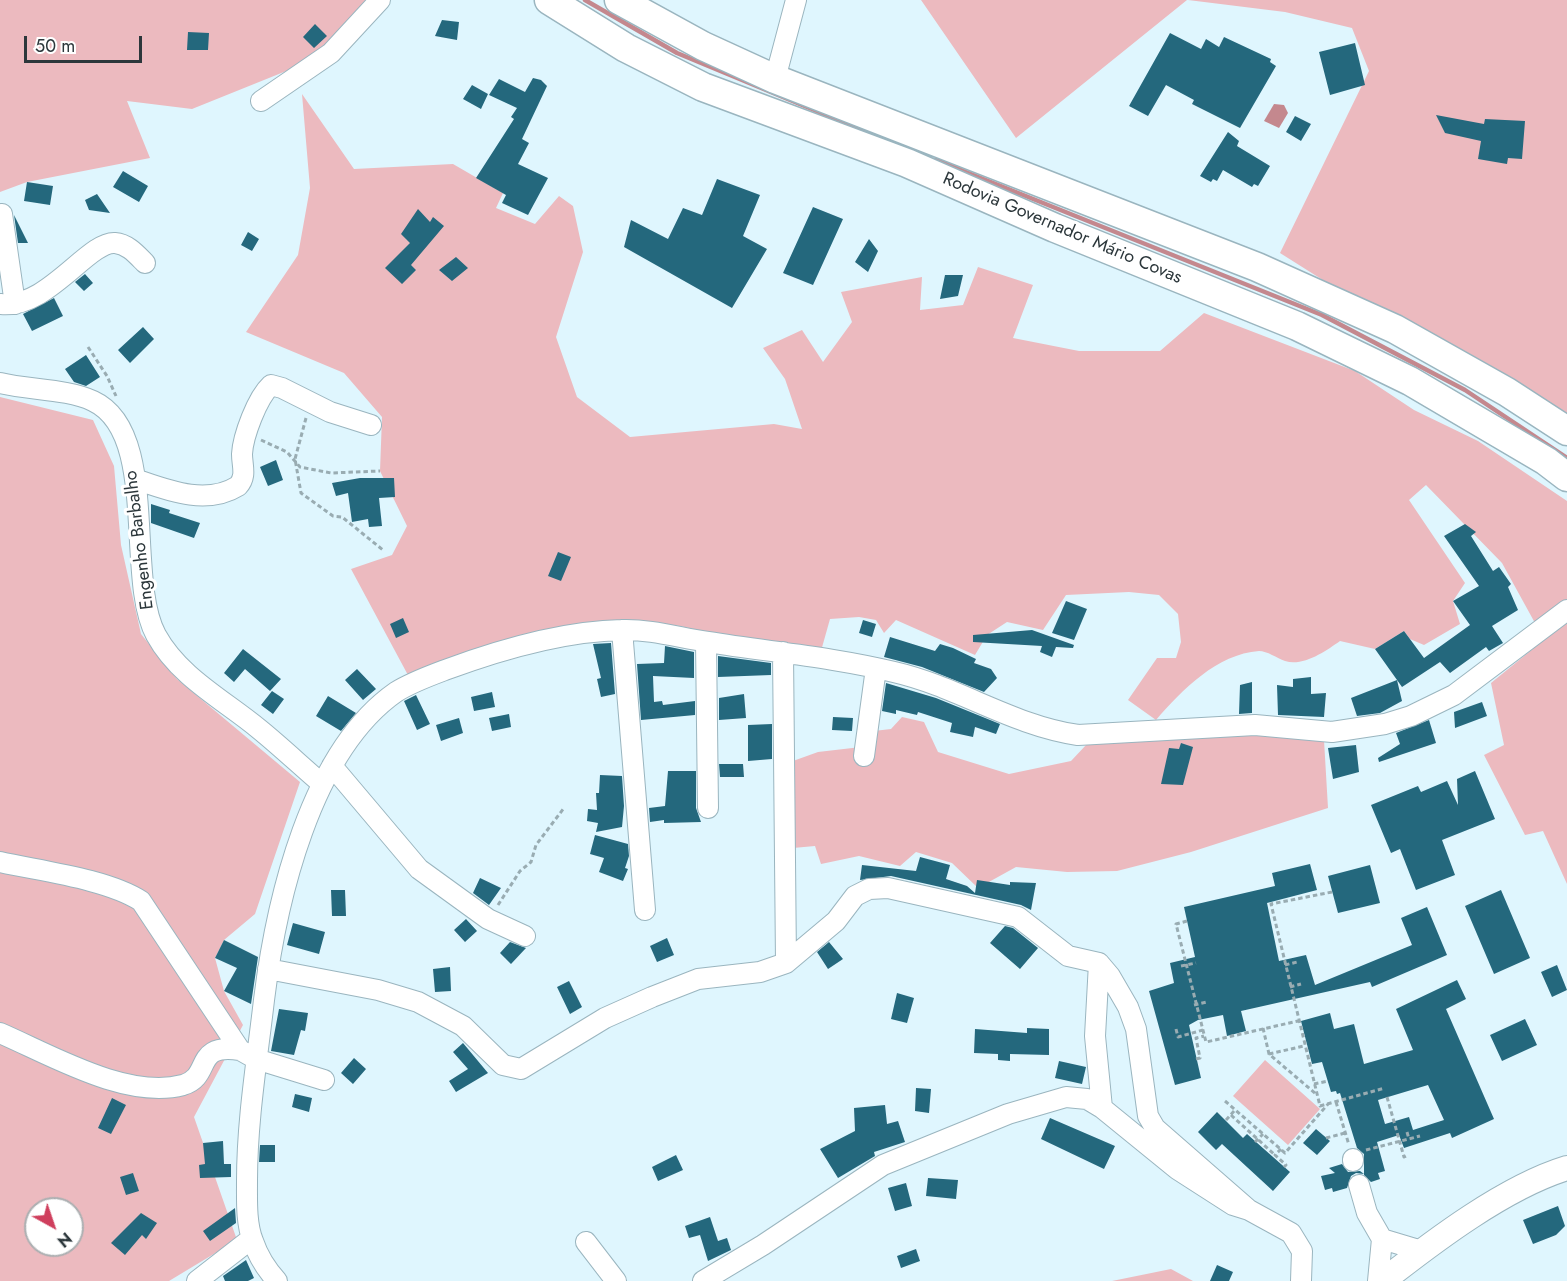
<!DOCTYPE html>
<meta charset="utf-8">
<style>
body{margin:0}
#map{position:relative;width:1567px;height:1281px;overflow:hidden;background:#dff6fe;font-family:Jost,sans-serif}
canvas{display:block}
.north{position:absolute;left:24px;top:1197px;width:60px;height:60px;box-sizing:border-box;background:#fff;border:2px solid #abafb1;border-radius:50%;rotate:140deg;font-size:16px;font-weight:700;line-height:24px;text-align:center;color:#2c373b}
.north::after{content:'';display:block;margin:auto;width:21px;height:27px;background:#cf3f5d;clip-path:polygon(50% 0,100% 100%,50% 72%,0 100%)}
.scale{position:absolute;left:24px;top:36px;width:118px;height:27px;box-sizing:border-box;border:3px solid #2c373b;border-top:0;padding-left:8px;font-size:18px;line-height:21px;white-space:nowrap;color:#2c373b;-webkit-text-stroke:4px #fff;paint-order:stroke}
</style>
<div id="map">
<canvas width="1567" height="1281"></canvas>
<div class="north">N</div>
<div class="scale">50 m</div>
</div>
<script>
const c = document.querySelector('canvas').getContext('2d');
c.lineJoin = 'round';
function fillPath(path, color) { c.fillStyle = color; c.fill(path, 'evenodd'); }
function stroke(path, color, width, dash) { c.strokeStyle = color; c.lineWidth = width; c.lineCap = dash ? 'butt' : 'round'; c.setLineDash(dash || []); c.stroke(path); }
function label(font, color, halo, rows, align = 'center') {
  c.font = font + ' Jost,sans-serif'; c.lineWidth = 6; c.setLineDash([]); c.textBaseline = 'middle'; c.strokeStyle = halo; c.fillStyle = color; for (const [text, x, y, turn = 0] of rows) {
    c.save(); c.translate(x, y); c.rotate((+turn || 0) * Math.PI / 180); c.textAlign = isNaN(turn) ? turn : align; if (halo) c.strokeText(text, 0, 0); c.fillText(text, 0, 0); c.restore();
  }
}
const green = new Path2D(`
 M0 0H368L331 53 192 109 127 101 150 158 27 182 0 192Z
 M921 0H1187L1016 138Z
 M1188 0H1567V434L1280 253 1369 71 1352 28 1285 12Z
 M302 94 354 169 453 164 503 193 496 208 535 224 559 196 573 206 583 252 556 337 577 397 630 437 774 424 802 429 785 379 763 348 802 330 823 362 852 322 841 292 922 277 920 310 963 305 978 267 1033 285 1013 338 1079 351H1160L1204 313 1355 371 1414 410 1478 441 1567 501V599L1535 623 1502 563 1426 485 1409 500 1465 583 1453 601 1460 624 1424 645 1410 639 1404 631 1375 649 1340 641C1326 651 1303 667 1285 661 1277 658 1267 651 1259 651 1217 654 1182 690 1156 720L1128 700 1157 658H1176L1181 642 1178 614 1159 595 1129 592 1066 595 1043 630 1007 622 987 635 975 655 896 620 884 633 876 620 859 617 830 619 821 651 735 638 680 626 623 620 409 677 351 569 392 555 407 526 380 471 382 417 344 373 246 332 298 255 310 188Z
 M0 397 93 420 114 466 121 545 141 634 177 679 300 782 255 914 224 940 215 958 224 991 243 1025 194 1117 237 1240 169 1281H0ZM36 1209H72V1245H36Z
 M1567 621V884L1543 831 1525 835 1484 755 1504 745 1491 683Z
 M902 717 924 722 938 752 1009 774 1071 761 1087 744C1166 738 1245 731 1324 740L1328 808 1191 852 1117 871 1067 872 1016 867 978 888 952 863 916 852 900 866 859 856 821 864 815 846 793 848V761L818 752 861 747 865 732 891 729Z
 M1265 1060 1320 1109 1288 1145 1233 1096Z
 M1171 1269 1193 1281H1112Z`);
const water = new Path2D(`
 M1274 104 1284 105 1288 113 1279 128 1264 121Z`);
const stream = new Path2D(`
 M585 0 677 53 884 139
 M936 160 1322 315 1465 390 1567 458`);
const building = new Path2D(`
 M442 20 459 22 457 40 435 36Z
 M315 24 327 36 314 48 303 37Z
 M188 32 209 33 208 50H187Z
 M1170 33 1201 49 1206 39 1219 47 1224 37 1271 59 1270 62 1276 66 1240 128 1192 104 1194 100 1166 85 1148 116 1129 106Z
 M1355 43 1365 85 1330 95 1319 52Z
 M533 78 541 80 547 86 522 139 529 143 518 164 548 178 528 215 502 203 506 195 476 178 514 119 511 117 517 108 489 95 499 79 525 92Z
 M472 85 488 94 481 109 463 99Z
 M1436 115 1484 124 1485 119 1525 121 1522 159 1508 158 1507 164 1478 159 1481 141 1445 133Z
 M1295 116 1311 124 1301 141 1286 132Z
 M1228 132 1239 141 1237 146 1270 166 1258 186 1254 184 1252 187 1223 170 1217 181 1213 179 1211 182 1200 176Z
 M123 171 148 186 139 202 113 187Z
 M717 179 760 195 743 236 767 249 732 308 624 247 631 220 668 239 683 208 702 215Z
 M27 182 53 186 50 205 24 201Z
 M97 194 110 213 89 210 85 200Z
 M813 207 843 219 813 285 783 273Z
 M418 209 430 222 433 217 444 226 411 265 416 270 402 284 385 268 410 243 401 234Z
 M14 215 28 243H18Z
 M248 232 259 239 252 251 241 245Z
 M869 239 878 251 868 272 855 262Z
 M456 257 468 268 452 281 439 270Z
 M85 274 93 283 84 291 75 282Z
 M945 275H963L958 296 940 299Z
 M54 298 63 316 32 331 23 314Z
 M143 327 154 339 130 363 118 350Z
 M86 355 100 377 86 386 74 382 65 369Z
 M276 460 283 480 268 486 260 467Z
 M360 478H394L395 497 379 498 382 526 369 527 368 519 352 522 348 493 336 496 332 483Z
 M151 504 170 510 169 513 200 523 194 538 151 523Z
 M1465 524 1476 532 1471 536 1493 571 1499 567 1511 584 1508 587 1518 610 1492 626 1503 643 1489 651 1486 647 1450 673 1440 662 1402 687 1375 649 1404 631 1424 658 1470 625 1453 601 1479 586 1444 536Z
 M558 552 571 557 561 581 548 576Z
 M1066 601 1087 609 1074 640 1052 633Z
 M403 618 409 632 396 638 390 624Z
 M863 620 876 624 872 637 859 633Z
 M1032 630 1074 645 1073 648 1056 647 1052 657 1040 652 1042 646 973 642V635Z
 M890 637 935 651 940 644 953 648 976 659 974 663 991 669 997 678 984 692 922 667 884 657Z
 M611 643 615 694 601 697 597 679 601 678 593 644Z
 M665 646 694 652V678L653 676 654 702 662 701 663 705 695 701V715L641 720 637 664 664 663Z
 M243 649 281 679 270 691 245 669 234 682 224 673Z
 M718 656 771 663V675L718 677Z
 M357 669 376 689 363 700 345 680Z
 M1311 677V694L1326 693 1324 717 1278 715 1277 685 1293 687V679Z
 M1397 680 1402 701 1380 713 1357 716 1351 698Z
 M1252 682V713L1239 714 1240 685Z
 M886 683 936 698 1000 724 996 734 975 727 973 737 950 732 952 723 918 712 917 715 896 710V714L882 711Z
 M272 691 284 699 273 714 261 705Z
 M492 692 495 707 474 711 471 697Z
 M744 694 746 718 719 720V698Z
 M416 695 430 724 417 730 404 701Z
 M328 696 356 713 341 731 316 716Z
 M1482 702 1487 716 1455 728 1454 712Z
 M509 714 511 727 492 731 489 718Z
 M833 717 853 718 852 731 832 730Z
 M459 718 463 733 441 741 436 725Z
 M1429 720 1436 743 1379 762 1378 758 1400 744 1396 733Z
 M772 724V759L748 761V725Z
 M1181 743 1193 747 1183 785 1161 784 1169 748 1179 749Z
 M1356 745 1359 772 1333 779 1328 748Z
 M719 764H743L744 777H720Z
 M668 771H696V808L701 822 664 823V820L650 822 649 808 665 806Z
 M1475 771 1495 819 1442 840 1455 875 1416 890 1400 849 1391 853 1371 805 1418 786 1421 792 1447 781 1458 805 1457 779Z
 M600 775 622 776 624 806 622 827 596 832 598 823 587 821 588 809 597 810 596 793H599Z
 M595 835 628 844 629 856 625 868 628 869 623 881 599 872 604 858 590 854Z
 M920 857 950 865 946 879 967 886 975 893 977 880 1010 885V882L1036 883 1031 910 1021 905 891 876 860 880 862 865 916 871Z
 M1310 864 1317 890 1267 903 1279 961 1306 955 1315 985 1412 945 1401 918 1427 907 1447 955 1372 987 1370 982 1241 1011 1246 1031 1227 1036 1223 1015 1198 1020 1189 1025 1201 1078 1175 1085 1149 991 1174 983 1170 963 1195 957 1184 907 1275 886 1272 873Z
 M1370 865 1380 903 1338 913 1328 876Z
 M480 878 501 888 489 905 473 893Z
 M331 890H345L346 916H332Z
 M1501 890 1530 958 1494 974 1465 906Z
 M466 919 477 931 465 942 454 930Z
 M293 923 325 932 319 954 287 945Z
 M1005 926 1013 928 1038 948 1020 969 990 943Z
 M667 938 674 955 657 962 650 946Z
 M224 940 258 957 251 1004 224 991 237 968 215 958Z
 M510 942 526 948 511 964 500 953Z
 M829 942 843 959 828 969 817 952Z
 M1557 965 1567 990 1552 997 1541 972Z
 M450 967 451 991 435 992 433 969Z
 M1457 980 1466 999 1446 1009 1494 1119 1452 1138 1450 1133 1404 1148 1399 1135 1377 1142 1385 1171 1378 1173 1380 1179 1371 1182 1364 1175V1154L1357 1148 1340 1093 1337 1094 1336 1091 1331 1092 1322 1062 1312 1064 1301 1021 1330 1013 1334 1029 1354 1024 1364 1064 1413 1050 1396 1009ZM1428 1085 1444 1120 1413 1130 1409 1117 1385 1124 1378 1100Z
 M569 981 582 1007 570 1014 557 987Z
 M897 993 914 998 907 1023 891 1019Z
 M279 1009 308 1013 305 1031 301 1030 294 1055 271 1051Z
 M1525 1019 1537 1045 1502 1061 1490 1035Z
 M1027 1028 1049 1029V1055L1010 1054V1061L998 1060V1054L974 1053 975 1029 1027 1033Z
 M463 1043 488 1073 456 1092 449 1081 468 1069 453 1052Z
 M354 1058 366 1069 353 1084 341 1073Z
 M1059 1061 1086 1067 1082 1084 1055 1078Z
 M916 1088 931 1089 929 1113 915 1111Z
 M295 1094 312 1098 309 1112 292 1107Z
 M112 1098 126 1105 111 1134 98 1128Z
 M885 1105 887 1124 898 1121 905 1142 874 1152 875 1156 838 1178 820 1149 855 1131 854 1108Z
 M1217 1112 1243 1138 1247 1134 1290 1172 1273 1191 1222 1144 1216 1150 1198 1132Z
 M1050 1118 1115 1146 1104 1169 1041 1139Z
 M1316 1129 1330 1141 1317 1155 1303 1143Z
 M223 1141 224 1164H231V1177L200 1178 199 1165 205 1164 203 1143Z
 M260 1145H275V1162H259Z
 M676 1155 683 1170 658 1181 652 1167Z
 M1342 1164 1348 1172 1360 1171 1364 1174 1356 1173 1351 1176 1347 1188 1333 1192 1332 1188 1325 1190 1321 1176 1335 1173 1329 1168Z
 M133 1173 139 1191 126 1195 120 1177Z
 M928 1178 958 1180 956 1199 926 1196Z
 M906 1183 912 1206 895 1211 888 1188Z
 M1558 1206 1565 1226 1556 1235 1533 1244 1523 1220Z
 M235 1208 236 1223 210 1241 203 1231Z
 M141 1213 157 1223 146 1239 142 1235 125 1255 111 1243Z
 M710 1217 718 1241 727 1238 731 1250 708 1261 700 1235 689 1238 685 1226Z
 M916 1249 920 1261 901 1268 897 1256Z
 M246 1260 254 1278 248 1281H225L223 1276Z
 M1217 1265 1233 1272 1229 1281H1210Z`);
const path = new Path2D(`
 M88 347 107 376 116 396
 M306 418 295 459 301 493 333 516 342 517 383 550
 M261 440 287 452 300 467 331 473 380 471
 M1332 892 1271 904 1320 1106 1385 1088
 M498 905 520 871 531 862 536 845 564 808
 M1187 921 1176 924 1206 1042 1298 1021
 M1285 965 1297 962
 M1181 966 1196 963
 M1290 987 1301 984
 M1194 1005 1207 1002
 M1263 1028 1269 1054 1316 1094
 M1176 1029 1178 1037 1203 1030
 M1269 1054 1304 1046
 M1196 1059 1200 1058 1196 1038 1204 1036
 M1314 1084 1328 1081
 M1387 1097 1404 1157 1406 1156
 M1225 1101 1285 1153 1329 1103
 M1336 1102 1349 1145
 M1231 1115 1275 1155
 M1226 1120 1235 1110
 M1407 1132 1409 1139
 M1326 1138 1345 1133
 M1255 1142 1263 1134
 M1281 1149 1275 1155 1286 1165 1284 1167
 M1366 1150 1420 1136`);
const minor = new Path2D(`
 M775 79 796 0
 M261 101 331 53 380 0
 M2 214 15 304
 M0 304C47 310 88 241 115 243 128 244 137 255 145 263
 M0 383C28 390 68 389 93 401 160 432 125 578 156 635 179 677 224 700 259 729 280 746 300 765 321 783
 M135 479C167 490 206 506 238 486 247 476 242 466 242 454 243 436 257 398 271 385L282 388 330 412 371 425
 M622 630 645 910
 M706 642 708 808
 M783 652 786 963
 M864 756 876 668
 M332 766 419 869 488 919 525 936
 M0 862C40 871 107 879 141 901L240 1050 256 1059 324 1080
 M1099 963 1095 1036 1102 1108
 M268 969 378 990 418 1002 463 1026 503 1065 521 1069 605 1018 652 997 698 979 760 972 786 963 836 921 855 896 869 889 888 888 1018 917 1068 956 1099 963 1110 976 1128 1007 1136 1029 1148 1116 1155 1128 1249 1210
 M0 1033C51 1055 127 1100 183 1085 213 1076 192 1043 240 1050
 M1353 1159V1161
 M1359 1185 1367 1213 1382 1239 1378 1281
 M1382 1239 1422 1251
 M586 1242 616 1281
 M197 1281 251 1239
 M277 1281C267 1270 258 1256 253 1241 246 1224 247 1200 247 1181 247 1120 257 1061 264 1000 276 902 310 752 396 692 410 683 429 676 445 670 499 650 564 631 622 630 651 629 680 638 708 642 770 652 833 657 894 672 959 687 1011 725 1078 735L1255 725 1332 732 1385 724 1411 716 1454 695 1567 610
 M703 1281 763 1245 883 1165 1008 1114 1066 1097 1087 1099 1102 1108 1177 1169 1233 1205 1249 1210 1291 1233 1302 1251 1301 1281`);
const major = new Path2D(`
 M1383 1281C1434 1241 1505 1187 1567 1168`);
const highway = new Path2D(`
 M549 0 626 48 703 87 907 163 1055 228 1297 326 1410 381 1546 461 1567 477
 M619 0 703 46 775 79 1257 267 1395 329 1507 392 1567 431`);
const streetNames = [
 ["Rodovia Governador Mário Covas",1062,229,23],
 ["Engenho Barbalho",140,540,-97]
];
fillPath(green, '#ecbabf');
fillPath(water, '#c4888e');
stroke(stream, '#c4888e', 4.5);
fillPath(building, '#24687d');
stroke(minor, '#9ab5bf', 22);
stroke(major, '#9ab5bf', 26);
stroke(highway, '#9ab5bf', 31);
stroke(path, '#99acb2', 3, [4.5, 3]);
stroke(minor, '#fff', 20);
stroke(major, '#fff', 24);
stroke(highway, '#fff', 28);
label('18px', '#2c373b', '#fff', streetNames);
</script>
